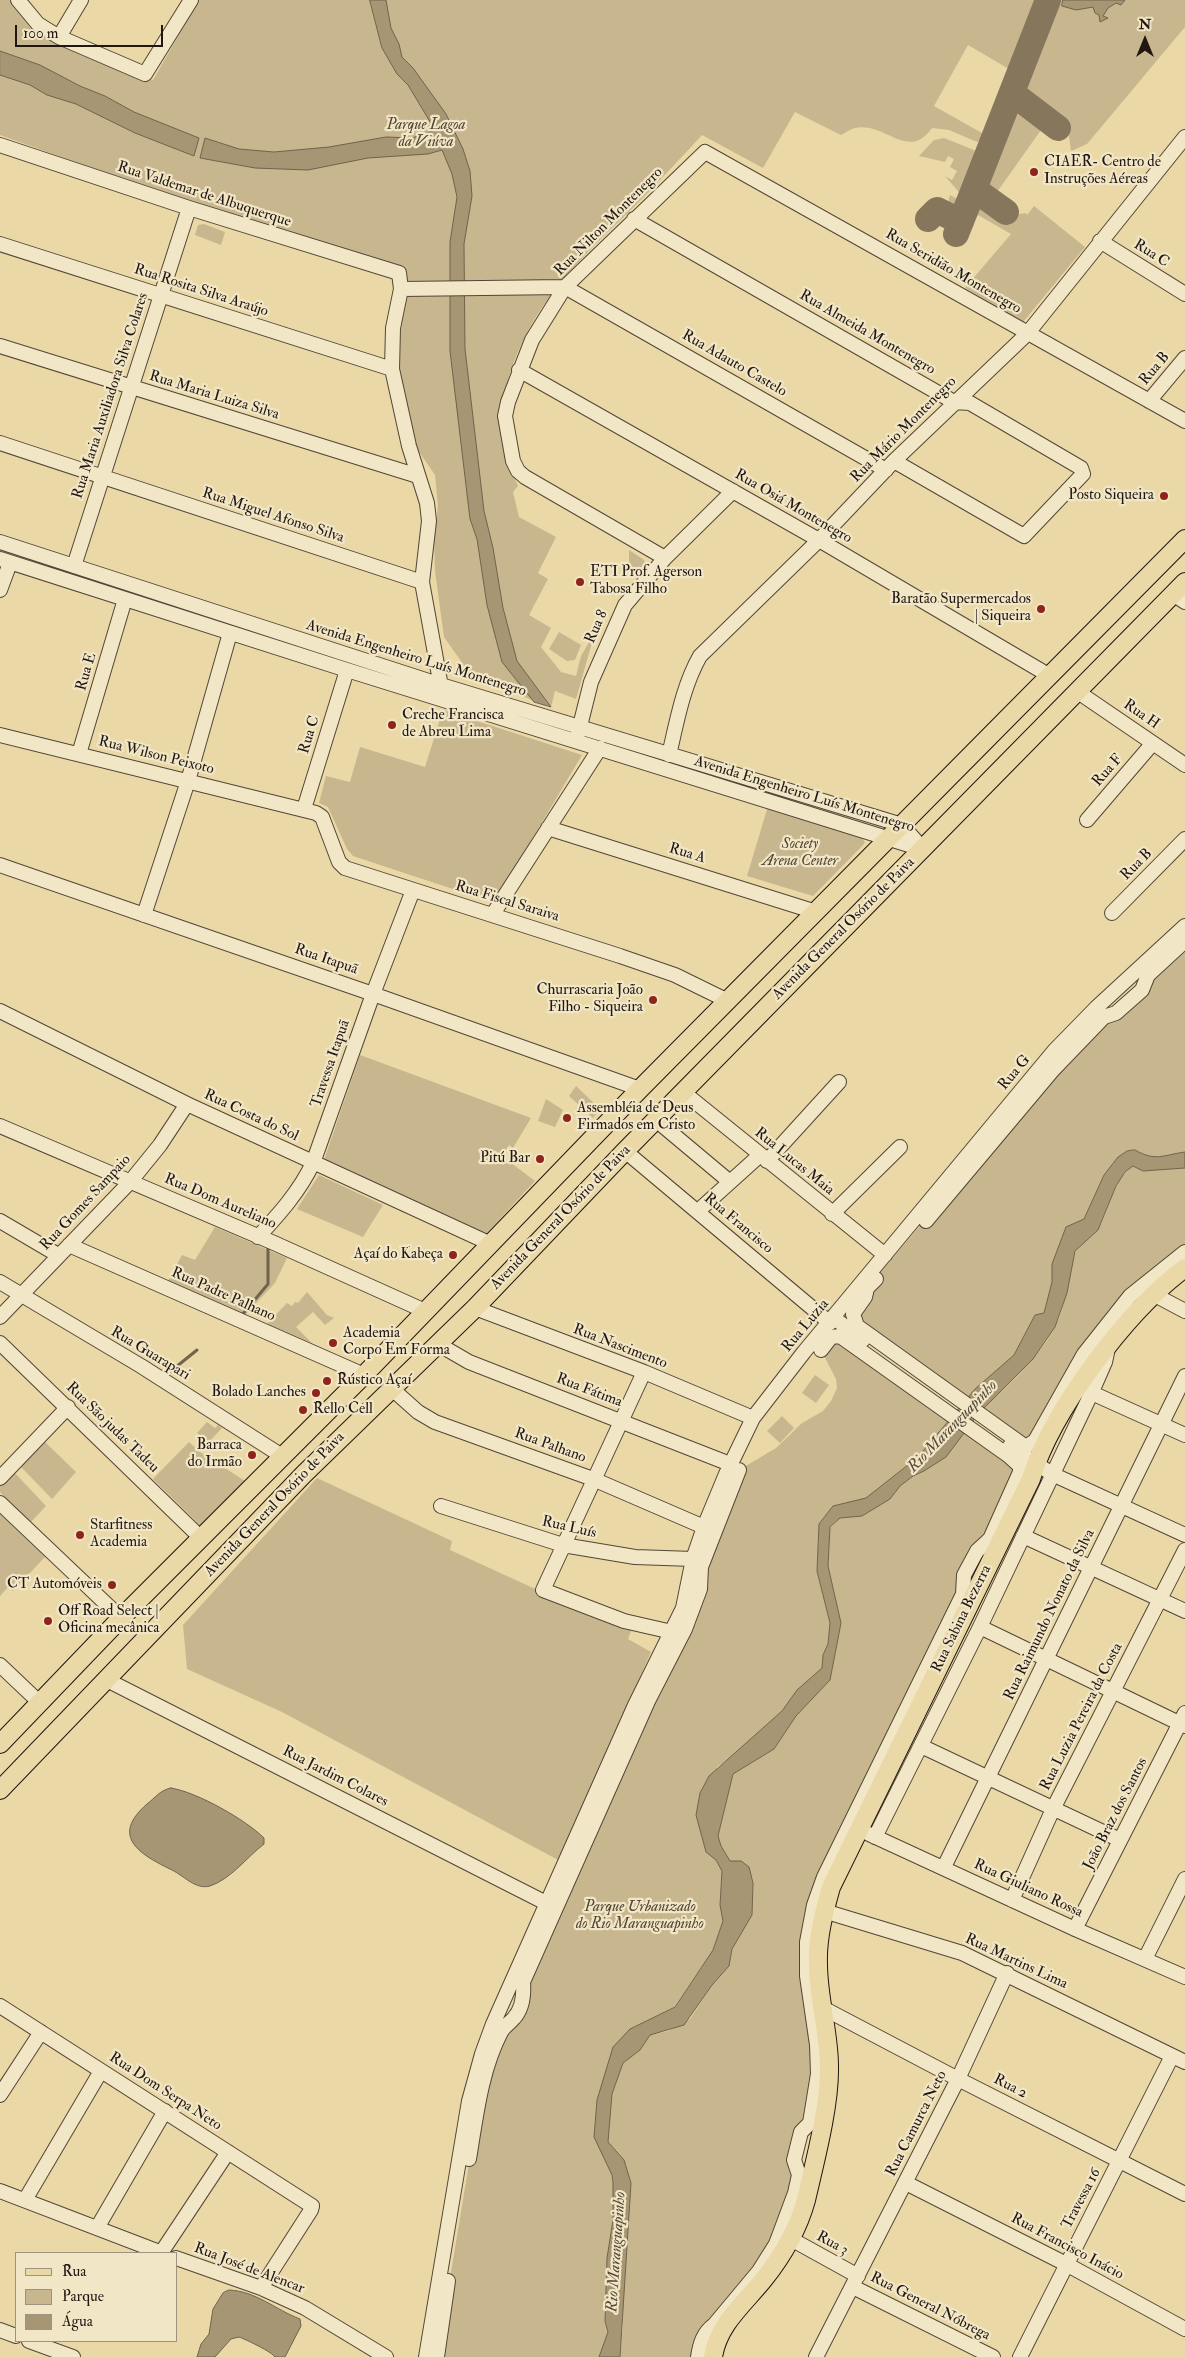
<!DOCTYPE html>
<meta charset="utf-8">
<style>
body{margin:0}
#map{position:relative;width:1185px;height:2357px;overflow:hidden;background:#ead8a7;font-family:"IM FELL Double Pica",serif}
canvas{display:block}
.legend{position:absolute;left:15px;top:2252px;width:162px;height:90px;box-sizing:border-box;background:#f1e6c6;border:1px solid #9e937e;margin:0;padding:6px 9px;list-style:none;font-size:15px;color:#211611}
.legend li{display:flex;align-items:center;gap:10px;height:25px}
.legend b{width:25px;border:1px solid #9e937e}
.north{position:absolute;left:1120px;top:15px;width:50px;height:50px;-webkit-text-stroke:4px #f1e6c6;paint-order:stroke;rotate:0deg;font-size:14px;font-weight:700;line-height:20px;text-align:center;color:#211611}
.north::after{content:'';display:block;margin:auto;width:18px;height:22px;background:#211611;clip-path:polygon(50% 0,100% 100%,50% 72%,0 100%)}
.scale{position:absolute;left:15px;top:25px;width:148px;height:22px;box-sizing:border-box;border:2px solid #211611;border-top:0;padding-left:6px;font-size:15px;line-height:18px;white-space:nowrap;color:#211611;-webkit-text-stroke:4px #f1e6c6;paint-order:stroke}
</style>
<div id="map">
<canvas width="1185" height="2357"></canvas>
<ul class="legend">
<li><b style="height:6px;background:#ead8a7"></b>Rua</li>
<li><b style="height:14px;background:#c8b78e"></b>Parque</li>
<li><b style="height:14px;background:#a69674"></b>Água</li>
</ul>
<div class="north">N</div>
<div class="scale">100 m</div>
</div>
<script>
const c = document.querySelector('canvas').getContext('2d');
c.lineJoin = 'round';
function fillPath(path, color) { c.fillStyle = color; c.fill(path, 'evenodd'); }
function stroke(path, color, width, dash) { c.strokeStyle = color; c.lineWidth = width; c.lineCap = dash ? 'butt' : 'round'; c.setLineDash(dash || []); c.stroke(path); }
function label(font, color, halo, rows, align = 'center') {
  c.font = font + ' "IM FELL Double Pica",serif'; c.lineWidth = 4.5; c.setLineDash([]); c.textBaseline = 'middle'; c.strokeStyle = halo; c.fillStyle = color; for (const [text, x, y, turn = 0] of rows) {
    c.save(); c.translate(x, y); c.rotate((+turn || 0) * Math.PI / 180); c.textAlign = isNaN(turn) ? turn : align; if (halo) c.strokeText(text, 0, 0); c.fillText(text, 0, 0); c.restore();
  }
}
const green = new Path2D(`
 M0 0H14L23 10 140 76 153 80 193 10 191 4 184 0H1042L1014 72 968 45 934 106 989 137 977 142 949 130 932 128C908 162 886 122 855 128 850 129 845 133 841 135L795 112 763 168 702 135C681 158 659 181 637 204 580 259 530 303 507 383 504 396 500 407 500 420 500 443 508 465 518 486L513 492 519 517 556 537 538 573 548 579 529 615 551 628 541 647 561 672 576 676 581 656 595 632 576 699 555 691 551 707 473 678 444 637 435 571 434 542 438 506 435 475 413 443 398 367 406 269 200 207 0 135Z
 M1053 0H1185V27L1087 144 1071 151 1068 129 1023 95 1019 89Z
 M1017 101 1046 123 997 192 1007 204 1000 205 982 191V184L1014 102Z
 M944 138 974 150 981 158 964 198 945 176 952 180 957 171 950 167 954 159 948 156 945 162 919 156 934 140Z
 M950 195 963 202 958 213 947 207Z
 M977 196 1006 216 1026 213 1027 215 1034 206 1085 247 1023 322 965 288 1011 234 978 215 974 218 973 205Z
 M204 224 225 232 221 245 195 235 198 225Z
 M629 550 644 560 645 563 636 574 629 564Z
 M559 632 581 645 575 660 567 661 549 649Z
 M443 710 582 755 497 898 492 902 353 856 347 849 328 807 319 803 326 776 350 782 360 747 425 767Z
 M768 806 861 835 865 843 813 896 747 876Z
 M1185 941V1152L1164 1157H1148L1135 1150 1127 1151 1118 1157 1104 1175 1084 1219 1052 1264V1282L1044 1313 1035 1315 1014 1355 975 1389 964 1403 857 1326 867 1288 1021 1107Z
 M360 1055 531 1118 513 1148 509 1145 502 1156 535 1181 484 1236 324 1160Z
 M576 1086 600 1109 593 1118 569 1096Z
 M546 1099 563 1110 555 1127 538 1121Z
 M1133 1166 1144 1171 1185 1168V1252L1143 1284 1031 1444 979 1413C1005 1387 1037 1361 1055 1327 1067 1304 1067 1278 1075 1253 1078 1243 1093 1238 1098 1229 1111 1208 1112 1181 1133 1166Z
 M319 1175 383 1205 363 1237 297 1209Z
 M215 1227 287 1258 275 1283 243 1317 240 1312 168 1281 182 1255 195 1260Z
 M307 1292 327 1315 334 1318 325 1325 313 1312 296 1327 312 1343 267 1324 287 1303 292 1306 295 1302 298 1303Z
 M831 1337 952 1415 918 1457 866 1499 833 1507 819 1524 817 1571 830 1623 828 1644 823 1655 822 1668 797 1690 782 1711 736 1754 717 1767 716 1860 722 1871 720 1905 723 1921 713 1950 674 2007 630 2029 597 2100 613 2183V2220L607 2258 605 2321 608 2332 599 2357H437L479 2103 490 2059 515 2018 739 1470 776 1448 802 1423 823 1411 831 1401 837 1388 836 1379 821 1350Z
 M815 1375 829 1385 816 1403 802 1393Z
 M782 1416 794 1428 780 1443 767 1431Z
 M207 1422 215 1428 218 1425 222 1428 208 1443 197 1433Z
 M968 1426 1020 1466 977 1551 963 1594 831 1862 818 2074 801 2132 799 2175 786 2221 698 2357H620L623 2325 624 2160 608 2142 612 2094 623 2063 640 2050 650 2035 668 2031 690 2019 712 1985 729 1966 732 1949 752 1915 753 1883 741 1861H730L721 1846 718 1836 733 1774 774 1749 796 1716 830 1680 841 1623 828 1566 830 1528 840 1518 862 1516 890 1499 900 1486 913 1476 924 1471 946 1457Z
 M44 1441 76 1472 52 1499 21 1467 15 1473 46 1506 30 1523 0 1492V1482Z
 M189 1442 200 1452 245 1481 201 1526 153 1479Z
 M317 1478 452 1541 450 1550 542 1592 621 1621 631 1631 628 1639 651 1652 560 1861 282 1712 187 1669 183 1625Z
 M0 1508 45 1557 13 1591 8 1587 0 1596Z`);
const water = new Path2D(`
 M370 0H386L391 28 399 44 402 57 413 68 446 114 463 149 470 171 472 196 464 244 465 349 484 511 493 548 503 608 517 661 551 707 534 702 502 662 487 605 477 539 470 519 450 351V242L457 197 452 174 442 150 428 154 368 158 308 170 255 168 200 158 205 138 239 149 274 152 329 147 386 137 412 138 435 130 408 85 397 74 382 48Z
 M1063 0H1125L1121 5 1116 3 1108 8 1103 16 1108 18 1100 22 1099 15 1095 13 1093 7 1076 10 1062 6Z
 M0 51 40 65 80 86 105 96 134 112 199 138 194 156 135 133 76 104 47 95 30 85 0 75Z
 M1135 1150C1156 1162 1163 1155 1185 1152V1168L1143 1171 1133 1166 1125 1172 1116 1186 1098 1230 1075 1251 1067 1293 1055 1327 1033 1359 979 1413 946 1457 924 1471 913 1476 900 1486 890 1499 862 1516 840 1518 830 1527 828 1566 841 1623 830 1680 796 1716 774 1749 733 1774 718 1836 721 1846 730 1861H741L749 1867 753 1883 752 1915 732 1949 729 1966 712 1985 684 2025 650 2035 640 2050 623 2063 612 2094 608 2142 624 2160 631 2183 620 2357H599L608 2332 605 2321 607 2258 613 2220V2183L612 2175 594 2137 597 2100 613 2047 630 2029 675 2007 713 1950 723 1921 720 1905 722 1871 716 1860 706 1852 696 1815 700 1793 709 1776 782 1711 797 1690 822 1668 823 1655 828 1644 830 1623 817 1571 819 1524 833 1506 866 1498 918 1457 975 1389 1014 1355 1035 1315 1044 1313 1052 1282V1264L1066 1227 1084 1219 1104 1175 1118 1157 1127 1151Z
 M171 1788C197 1792 246 1820 264 1838V1844C247 1857 231 1879 210 1886 196 1890 184 1876 172 1870 141 1855 109 1837 147 1804 155 1798 160 1790 171 1788Z
 M229 2290C256 2291 276 2310 300 2319L301 2326 285 2357H275C272 2352 247 2340 239 2337L231 2339 215 2357H197L201 2344 209 2334 213 2309 223 2293Z`);
const stream = new Path2D(`
 M242 1315 268 1284V1246
 M171 1371 197 1350`);
const taxiway = new Path2D(`
 M1012 93 1058 128
 M1006 212 974 189 1048 0
 M928 219 937 210 961 222
 M956 234 974 189`);
const minor = new Path2D(`
 M18 0 38 24 59 37 145 74 191 0
 M59 37 81 0
 M0 145 189 208 399 273 401 289 393 328 392 369 409 446 427 503 429 521 422 582 442 692
 M634 219 954 402 970 403 1081 468 1083 474 1024 536 894 461
 M1100 241 1185 294
 M0 244 392 369
 M401 289 565 287 886 470
 M0 346 418 476
 M519 370 819 540 1050 676
 M1149 401 1185 358
 M0 443 422 582
 M0 542 441 685 902 825 923 849
 M665 558 525 477 518 471 513 461 505 416 508 402 532 340 565 287 705 152 1185 421
 M0 559 347 670 922 849
 M74 566 189 208
 M0 590 10 563
 M1173 594 1185 602
 M1078 692 1185 765
 M578 734 591 682 625 605 665 558 733 491
 M0 735 316 813 322 817 339 862 345 868 620 956 675 975 728 1001
 M79 754 125 599
 M669 755C677 721 683 686 700 656L819 540 894 461 1027 334 1185 137
 M304 809 347 670
 M1087 820 1153 743
 M548 828 816 912
 M0 865 373 994 640 1089
 M1112 913 1185 839
 M493 914 600 748
 M144 915 188 781 230 633
 M0 1011 187 1104 491 1244
 M683 1092 885 1255
 M656 1120 730 1182
 M0 1126 274 1243 425 1311
 M625 1151 830 1323
 M767 1161 839 1082
 M698 1211 759 1156
 M832 1214 900 1147
 M0 1221 58 1255
 M926 1221 1052 1071 1104 1017 1116 1013 1142 990 1148 975 1185 941
 M258 1237C280 1213 299 1192 313 1163L373 994 413 890
 M69 1245 364 1375
 M876 1279 867 1288 865 1297 853 1314 857 1326 1023 1445 1027 1446 1035 1441 1084 1354 1130 1296 1185 1252
 M0 1282 141 1366 282 1456
 M1153 1294 1185 1311
 M475 1308 644 1372 753 1418
 M0 1317 130 1182 160 1145 187 1104
 M834 1318 863 1340
 M0 1343 201 1538
 M438 1344 469 1362 730 1464
 M644 1372 543 1590 624 1621 672 1632
 M391 1388 418 1412 435 1422 593 1479 704 1527
 M1083 1389 1185 1435
 M1010 1446 1052 1474 1185 1535
 M0 1478 68 1407
 M0 1503 121 1618
 M441 1506 563 1545 635 1557 693 1559
 M1023 1536 1185 1611
 M980 1627 1185 1726
 M0 1665 40 1703
 M107 1680 548 1904
 M921 1746 1120 1840
 M869 1834 1075 1929 1185 1977
 M875 1837 980 1627 1091 1394 1105 1362 1108 1348
 M944 1867 1185 1376
 M1012 1900 1053 1809 1185 1550
 M824 1911 962 1953 1185 2062
 M1075 1929 1185 1713
 M1145 1959 1185 1879
 M0 2006 312 2206 311 2210 261 2288
 M821 2007 958 2079 1185 2194
 M0 2095 41 2032
 M469 2159C476 2117 481 2070 501 2032 504 2026 510 2023 514 2018 523 2008 524 1995 523 1982L649 1699 685 1629 700 1589 701 1567 739 1470
 M906 2183 1066 2264 1185 2329
 M0 2191 162 2253
 M25 2200 101 2071
 M97 2228 165 2111
 M791 2239 858 2276
 M161 2253 228 2152
 M176 2258 261 2288 305 2308 386 2357
 M853 2287 993 2357
 M0 2330 16 2336
 M29 2341 73 2357
 M426 2357 469 2101 482 2054 493 2024 635 1705 683 1608 693 1559 704 1527 726 1474 753 1418 804 1352 1054 1051 1096 1008 1185 926
 M437 2357 448 2281
 M698 2357C700 2344 703 2333 714 2325L759 2271 776 2244 795 2193 799 2175 794 2160 801 2132 810 2123 818 2074 817 2045 807 1976V1942L814 1905 824 1877 963 1594 964 1575 977 1551 990 1539 1020 1472V1466L1009 1456 840 1336 831 1337 821 1350
 M816 2357 958 2079 1007 1973
 M1020 2357 1172 2056`);
const major = new Path2D(`
 M0 1744 121 1618 364 1375 640 1089 1185 539
 M0 1790 304 1474 475 1308 625 1151 1185 582
 M713 2357C718 2324 744 2304 764 2279 783 2255 798 2229 806 2200 815 2161 830 2105 829 2066 829 2032 818 1999 818 1964 817 1938 824 1912 831 1887L1031 1479C1052 1410 1127 1311 1185 1268`);
const markers = [
 [1034,172,5,"#8f2418"],
 [1164,496,5,"#8f2418"],
 [580,582,5,"#8f2418"],
 [1041,609,5,"#8f2418"],
 [392,725,5,"#8f2418"],
 [653,1000,5,"#8f2418"],
 [567,1118,5,"#8f2418"],
 [540,1159,5,"#8f2418"],
 [453,1255,5,"#8f2418"],
 [333,1343,5,"#8f2418"],
 [327,1381,5,"#8f2418"],
 [316,1393,5,"#8f2418"],
 [303,1410,5,"#8f2418"],
 [252,1455,5,"#8f2418"],
 [80,1535,5,"#8f2418"],
 [112,1585,5,"#8f2418"],
 [48,1621,5,"#8f2418"]
];
const parkNames = [
 ["Parque Lagoa",426,126],
 ["da Viúva",426,143],
 ["Society",800,845],
 ["Arena Center",800,862],
 ["Parque Urbanizado",640,1908],
 ["do Rio Maranguapinho",640,1925]
];
const poiNames = [
 ["CIAER- Centro de",1044,163],
 ["Instruções Aéreas",1044,180],
 ["Posto Siqueira",1154,496,"right"],
 ["ETI Prof. Agerson",590,573],
 ["Tabosa Filho",590,590],
 ["Baratão Supermercados",1031,600,"right"],
 ["| Siqueira",1031,617,"right"],
 ["Creche Francisca",402,716],
 ["de Abreu Lima",402,733],
 ["Churrascaria João",643,991,"right"],
 ["Filho - Siqueira",643,1008,"right"],
 ["Assembléia de Deus",577,1109],
 ["Firmados em Cristo",577,1126],
 ["Pitú Bar",530,1159,"right"],
 ["Açaí do Kabeça",443,1255,"right"],
 ["Academia",343,1334],
 ["Corpo Em Forma",343,1351],
 ["Rústico Açaí",337,1381],
 ["Bolado Lanches",306,1393,"right"],
 ["Rello Cell",313,1410],
 ["Barraca",242,1446,"right"],
 ["do Irmão",242,1463,"right"],
 ["Starfitness",90,1526],
 ["Academia",90,1543],
 ["CT Automóveis",102,1585,"right"],
 ["Off Road Select |",58,1612],
 ["Oficina mecânica",58,1629]
];
const streetNames = [
 ["Rua Valdemar de Albuquerque",204,195,18],
 ["Rua Nilton Montenegro",609,222,-45],
 ["Rua C",1151,254,32],
 ["Rua Seridião Montenegro",953,272,30],
 ["Rua Rosita Silva Araújo",201,291,18],
 ["Rua Almeida Montenegro",867,333,30],
 ["Rua Adauto Castelo",734,364,30],
 ["Rua B",1155,369,-50],
 ["Rua Maria Auxiliadora Silva Colares",111,396,-72],
 ["Rua Maria Luiza Silva",214,396,17],
 ["Rua Mário Montenegro",904,430,-45],
 ["Rua Osiá Montenegro",793,507,30],
 ["Rua Miguel Afonso Silva",273,516,18],
 ["Rua 8",597,627,-66],
 ["Avenida Engenheiro Luís Montenegro",416,659,17],
 ["Rua E",87,672,-74],
 ["Rua H",1141,715,35],
 ["Rua C",310,735,-73],
 ["Rua Wilson Peixoto",156,756,14],
 ["Rua F",1108,771,-49],
 ["Avenida Engenheiro Luís Montenegro",804,795,17],
 ["Rua A",687,854,17],
 ["Rua B",1137,865,-45],
 ["Rua Fiscal Saraiva",507,902,17],
 ["Avenida General Osório de Paiva",844,929,-45],
 ["Rua Itapuã",326,960,19],
 ["Travessa Itapuã",331,1064,-71],
 ["Rua G",1015,1073,-50],
 ["Rua Costa do Sol",251,1116,25],
 ["Rua Lucas Maia",794,1162,39],
 ["Rua Dom Aureliano",220,1202,23],
 ["Rua Gomes Sampaio",86,1203,-47],
 ["Avenida General Osório de Paiva",561,1218,-46],
 ["Rua Francisco",738,1224,40],
 ["Rua Padre Palhano",223,1295,24],
 ["Rua Luzia",806,1326,-50],
 ["Rua Nascimento",620,1347,21],
 ["Rua Guarapari",150,1354,31],
 ["Rua Fátima",589,1391,21],
 ["Rua São judas Tadeu",112,1428,44],
 ["Rua Palhano",550,1446,20],
 ["Avenida General Osório de Paiva",275,1505,-46],
 ["Rua Luís",569,1528,13],
 ["Rua Raimundo Nonato da Silva",1050,1615,-64],
 ["Rua Sabina Bezerra",962,1619,-64],
 ["Rua Luzia Pereira da Costa",1082,1717,-63],
 ["Rua Jardim Colares",335,1777,27],
 ["João Braz dos Santos",1116,1814,-63],
 ["Rua Giuliano Rossa",1028,1889,25],
 ["Rua Martins Lima",1016,1962,25],
 ["Rua 2",1010,2087,27],
 ["Rua Dom Serpa Neto",165,2092,33],
 ["Rua Camurca Neto",917,2124,-63],
 ["Travessa 16",1082,2199,-62],
 ["Rua 3",832,2244,29],
 ["Rua Francisco Inácio",1067,2247,28],
 ["Rua José de Alencar",249,2269,21],
 ["Rua General Nóbrega",930,2307,27]
];
const waterNames = [
 ["Rio Maranguapinho",953,1427,-46],
 ["Rio Maranguapinho",617,2252,-86]
];
fillPath(green, '#c8b78e');
fillPath(water, '#a69674');
stroke(water, '#71634c', 1);
stroke(stream, '#71634c', 3);
stroke(taxiway, '#86775c', 26);
stroke(minor, '#534636', 16);
stroke(major, '#211611', 20);
stroke(minor, '#f1e6c6', 14);
stroke(major, '#ead8a7', 18);
for (const [x, y, r, color] of markers) { const dot = new Path2D(); dot.arc(x, y, r, 0, 2 * Math.PI); c.fillStyle = color; c.fill(dot); stroke(dot, '#f1e6c6', 2); }
label('italic 15px', '#534636', '#f1e6c6', parkNames);
label('15px', '#211611', '#f1e6c6', poiNames, 'left');
label('15px', '#211611', '#f1e6c6', streetNames);
label('italic 16px', '#564939', '#f1e6c6', waterNames);
</script>
